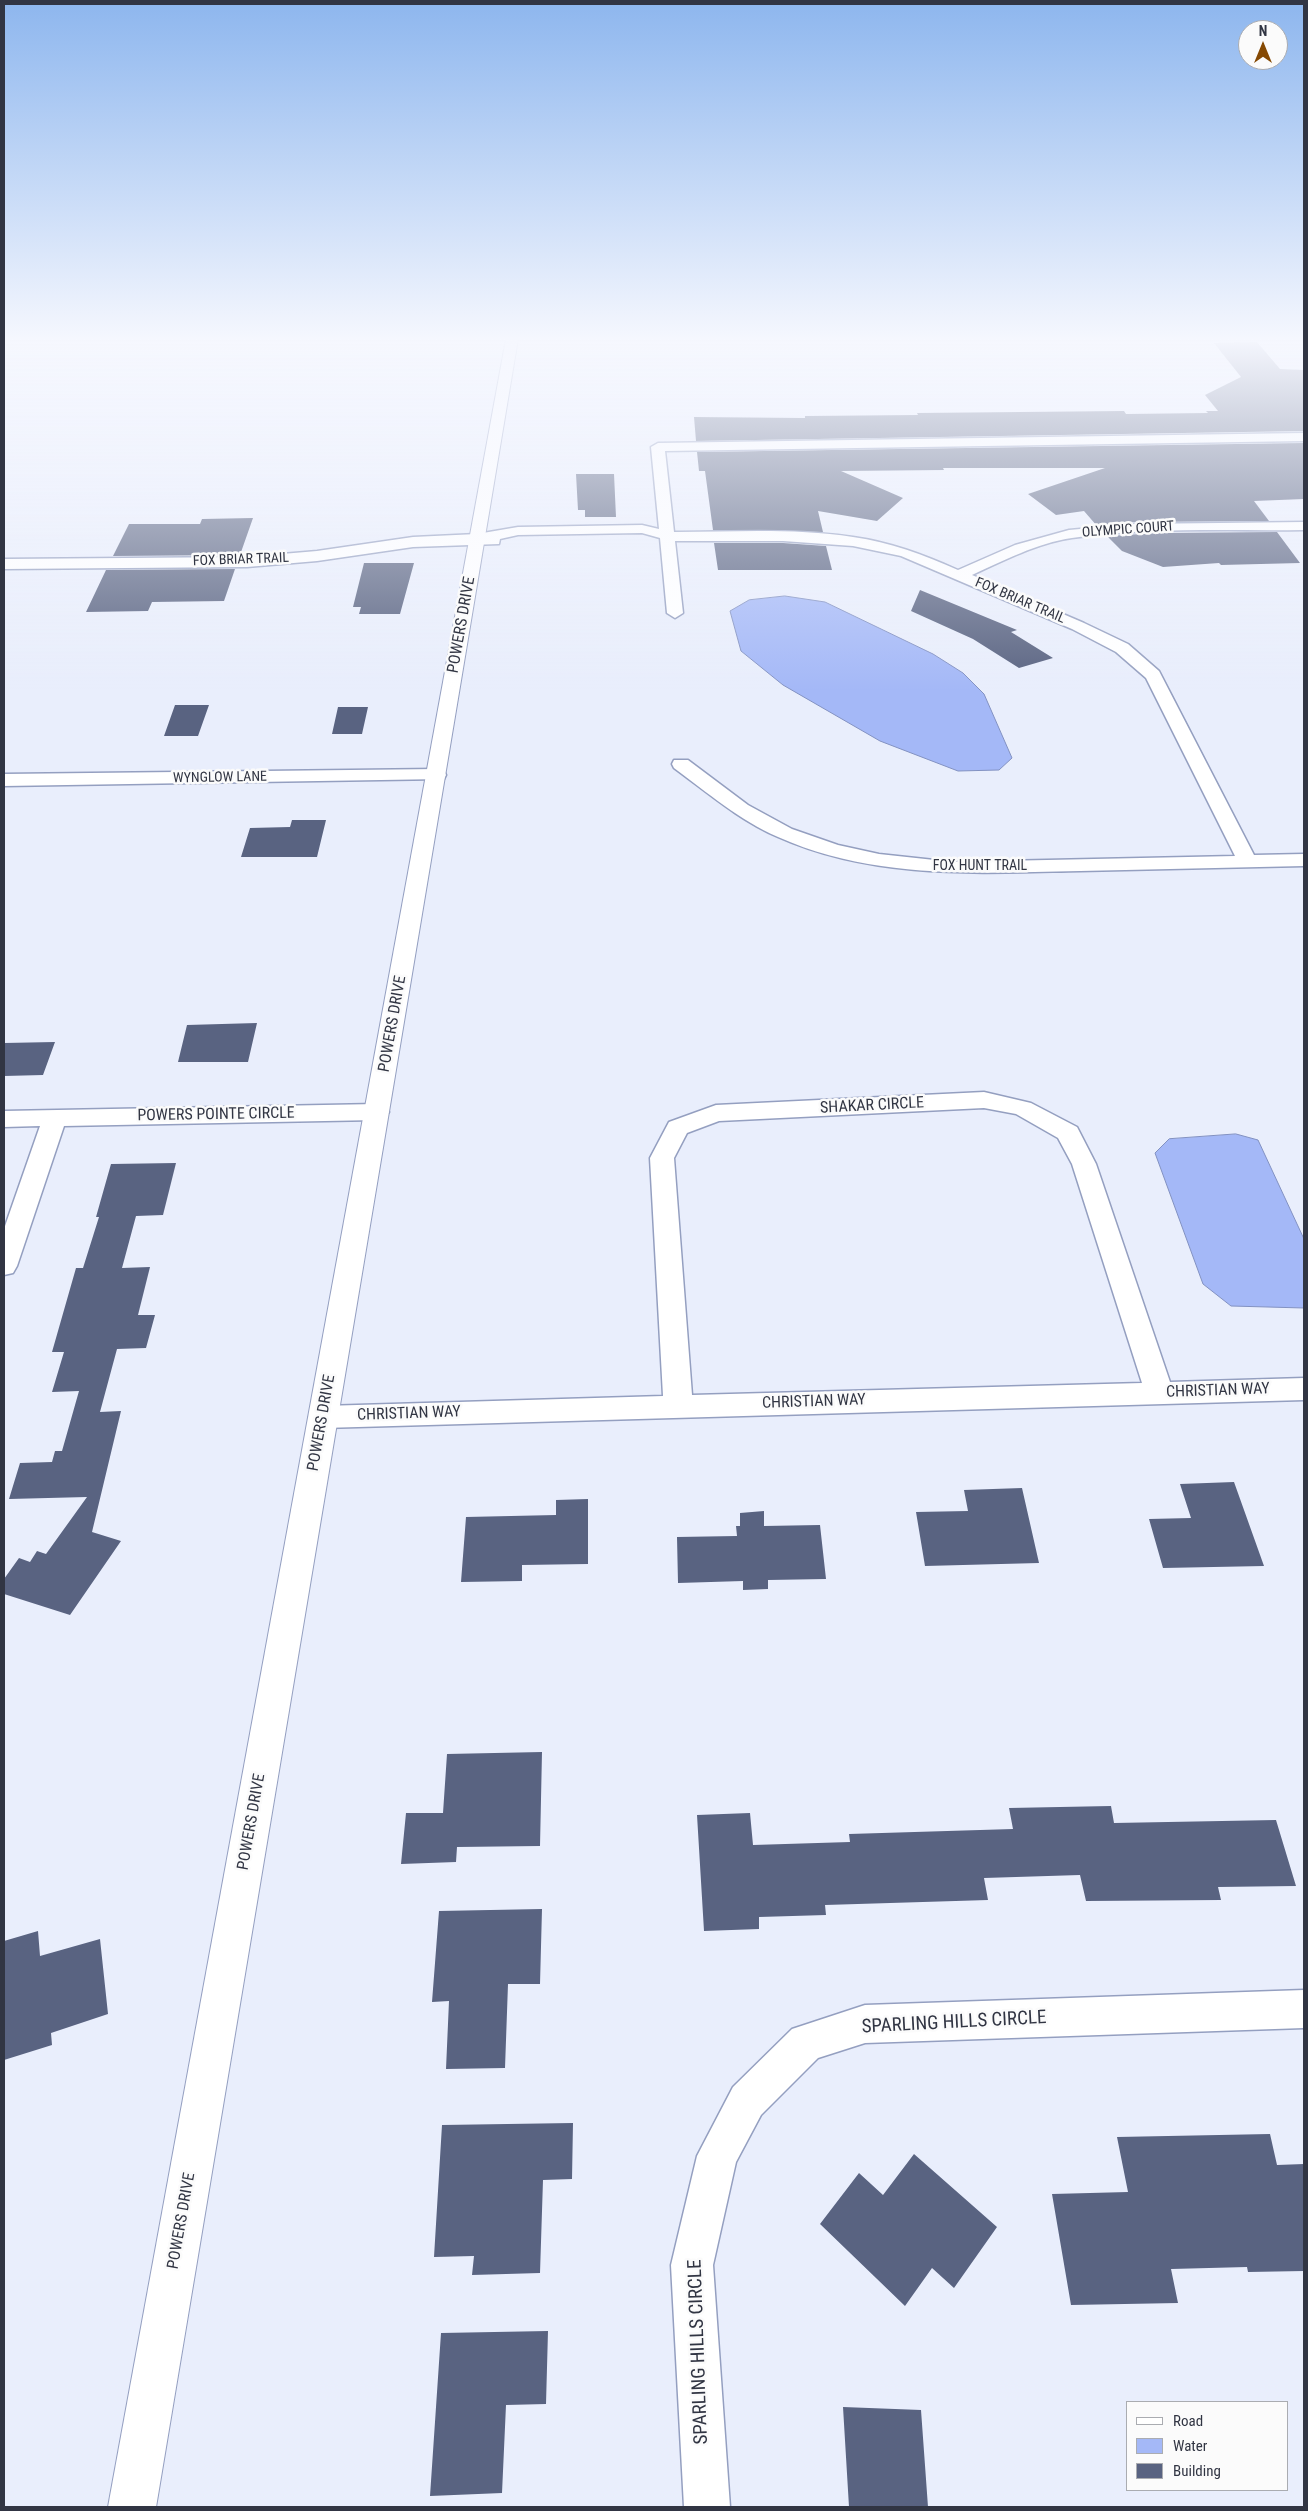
<!DOCTYPE html>
<style>
body{margin:0}
#map{position:relative;width:1308px;height:2511px;overflow:hidden;background:#e9eefc;font-family:"Roboto Condensed",sans-serif}
canvas{display:block}
.frame{position:absolute;inset:0;border:5px solid #313543;pointer-events:none}
.legend{position:absolute;left:1126px;top:2401px;width:162px;height:90px;box-sizing:border-box;background:#fbfbfb;border:1px solid #aaacb1;margin:0;padding:6px 9px;list-style:none;font-size:15px;color:#313543}
.legend li{display:flex;align-items:center;gap:10px;height:25px}
.legend b{width:25px;border:1px solid #aaacb1}
.north{position:absolute;left:1238px;top:20px;width:50px;height:50px;box-sizing:border-box;background:#fbfbfb;border:1px solid #aaacb1;border-radius:50%;rotate:0deg;font-size:14px;font-weight:700;line-height:20px;text-align:center;color:#313543}
.north::after{content:'';display:block;margin:auto;width:18px;height:22px;background:#854903;clip-path:polygon(50% 0,100% 100%,50% 72%,0 100%)}
</style>
<div id="map">
<canvas width="1308" height="2511"></canvas>
<div class="frame"></div>
<ul class="legend">
<li><b style="height:6px;background:#fff"></b>Road</li>
<li><b style="height:14px;background:#a4b8f7"></b>Water</li>
<li><b style="height:14px;background:#596381"></b>Building</li>
</ul>
<div class="north">N</div>
</div>
<script>
const c = document.querySelector('canvas').getContext('2d');
c.lineJoin = 'round';
function fillPath(path, color) { c.fillStyle = color; c.fill(path, 'evenodd'); }
function stroke(path, color, width, dash) { c.strokeStyle = color; c.lineWidth = width; c.lineCap = dash ? 'butt' : 'round'; c.setLineDash(dash || []); c.stroke(path); }
function label(font, color, halo, rows, align = 'center') {
  c.font = font + ' "Roboto Condensed",sans-serif'; c.lineWidth = 5; c.setLineDash([]); c.textBaseline = 'middle'; c.strokeStyle = halo; c.fillStyle = color; for (const [text, x, y, turn = 0] of rows) {
    c.save(); c.translate(x, y); c.rotate((+turn || 0) * Math.PI / 180); c.textAlign = isNaN(turn) ? turn : align; if (halo) c.strokeText(text, 0, 0); c.fillText(text, 0, 0); c.restore();
  }
}
const water = new Path2D(`
 M785 596 825 602 933 654 963 673 984 694 1012 758 999 770 958 771 880 741 783 685 741 651 730 611 749 600Z
 M1236 1134 1258 1140 1304 1239V1308L1231 1306 1203 1284 1155 1153 1169 1139Z`);
const building = new Path2D(`
 M1257 342 1280 369 1304 370V431L696 441 694 417 805 418V416L918 415 917 413 1124 411 1126 414 1208 413 1206 411H1218L1205 395 1241 377 1214 343Z
 M1304 443V499L1254 501 1269 521 1135 522 1097 526 1084 511 1056 515 1028 494 1105 468H943L944 470 841 471 903 498 877 521 818 511 823 532 713 530 705 471H699L697 452Z
 M576 474H614L616 517H585V510H578Z
 M253 518 240 555 113 556 129 524H200L202 519Z
 M1277 532 1300 563 1221 565 1219 563 1163 567 1122 551 1107 536 1159 533Z
 M714 543H783L826 546 832 570H718Z
 M364 563H414L400 614H359L361 607H353Z
 M235 569 224 601 152 602 148 611 86 612 106 570Z
 M920 590 1017 630 1011 632 1053 658 1019 668 973 639 911 611Z
 M175 705H209L198 736H164Z
 M338 707H368L362 734H332Z
 M292 820H326L317 857H241L250 828 290 827Z
 M257 1023 248 1062H178L187 1025Z
 M55 1042 43 1075 4 1076V1043Z
 M176 1163 163 1215 136 1216 122 1268 150 1267 138 1315H155L146 1348 117 1349 100 1412 121 1411 92 1532 121 1541 70 1615 4 1594V1579L19 1558 30 1562 37 1551 46 1554 87 1497 9 1499 20 1463 52 1462 55 1451H62L79 1391 52 1392 64 1352H52L76 1268H83L99 1217H96L111 1164Z
 M1234 1482 1264 1566 1163 1568 1149 1519 1191 1518 1180 1484Z
 M1022 1488 1039 1563 925 1566 916 1512 968 1511 964 1490Z
 M588 1499V1564L522 1565V1581L461 1582 466 1517 556 1515V1500Z
 M764 1511V1526L820 1525 826 1579 768 1580V1589L743 1590V1581L678 1583 677 1537 737 1536 736 1526H740V1513Z
 M542 1752 540 1846 457 1847 456 1862 401 1864 406 1813H443L447 1754Z
 M1111 1806 1114 1823 1276 1820 1296 1886 1218 1887 1221 1900 1086 1901 1080 1875 984 1878 988 1900 825 1905 826 1915 759 1917V1929L704 1931 697 1815 750 1813 753 1845 850 1842 849 1834 1013 1829 1009 1808Z
 M542 1909 540 1984H508L505 2068 446 2069 449 2001 432 2002 439 1911Z
 M38 1931 40 1956 100 1939 108 2014 51 2033 52 2045 4 2060V1941Z
 M573 2123 572 2179 543 2180 540 2273 472 2275 474 2256 434 2257 442 2125Z
 M1270 2134 1277 2165 1304 2164V2271L1248 2272 1247 2267 1171 2269 1178 2303 1071 2305 1052 2194 1128 2192 1117 2137Z
 M914 2154 997 2227 954 2288 932 2268 905 2306 820 2224 859 2173 883 2195Z
 M548 2331 546 2404 506 2405 502 2493 430 2496 441 2333Z
 M843 2407 921 2410 928 2507H849Z`);
const minor = new Path2D(`
 M1304 433V441L665 451 674 532C733 532 795 528 853 537 890 542 924 555 958 570L1015 545 1069 530 1135 524 1304 522V530C1227 531 1148 527 1072 538 1037 543 1003 561 972 575L1084 623 1128 644 1159 671 1254 855 1304 854V866C1230 868 1155 869 1080 871 979 873 874 880 778 837 739 820 708 793 674 768L672 764 674 760H688L748 805 792 829 838 845 879 854 953 862 1235 856 1146 678 1116 652 1072 629 901 556 853 546 783 541H675L683 613 675 618 667 613 660 538 642 533 518 535 500 539 499 544 413 547 317 561 247 567 4 569V559L247 557 317 551 413 537 477 534 518 527 642 525 659 529 651 447 658 443Z
 M437 769 444 771 446 775 444 779 4 786V774Z
 M984 1092 1031 1103 1077 1127 1096 1164 1170 1382 1304 1378V1400L323 1428 313 1425 309 1417 313 1409 323 1406 663 1396 650 1158 669 1122 716 1105ZM984 1108 1016 1114 1058 1138 1072 1164 1142 1383 692 1395 674 1158 687 1133 719 1121Z
 M377 1104 385 1107 389 1112 385 1117 377 1120 64 1126 17 1266 13 1273 4 1275V1229L40 1126 4 1127V1111Z
 M1304 1990V2028L865 2043 818 2058 761 2115 736 2162 713 2265 730 2507H684L671 2265 697 2156 733 2087 792 2029 865 2005Z`);
const tertiary = new Path2D(`
 M506 339H518L156 2507H108Z`);
const farStreetnames = [
 ["OLYMPIC COURT",1128,530,-4],
 ["FOX BRIAR TRAIL",241,560,-2],
 ["FOX BRIAR TRAIL",1020,601,23],
 ["WYNGLOW LANE",220,778,-1],
 ["FOX HUNT TRAIL",980,866]
];
const streetNames = [
 ["POWERS DRIVE",462,625,-80],
 ["POWERS DRIVE",393,1024,-80],
 ["SHAKAR CIRCLE",872,1106,-3],
 ["POWERS POINTE CIRCLE",216,1115,-1],
 ["CHRISTIAN WAY",1218,1391,-2],
 ["CHRISTIAN WAY",814,1402,-2],
 ["CHRISTIAN WAY",409,1414,-2],
 ["POWERS DRIVE",322,1423,-80],
 ["POWERS DRIVE",252,1822,-80],
 ["POWERS DRIVE",182,2221,-80]
];
const nearStreetnames = [
 ["SPARLING HILLS CIRCLE",954,2023,-3],
 ["SPARLING HILLS CIRCLE",699,2352,-92]
];
fillPath(water, '#a4b8f7');
stroke(water, '#8291c1', 1);
fillPath(building, '#596381');
stroke(minor, '#949fc0', 3);
stroke(tertiary, '#949fc0', 2);
fillPath(minor, '#fff');
fillPath(tertiary, '#fff');
const sky = c.createLinearGradient(0, 0, 0, 691);
sky.addColorStop(0, '#8db6ee');
sky.addColorStop(0.49, '#f5f7fe');
sky.addColorStop(1, '#f5f7fe00');
c.fillStyle = sky;
c.fillRect(0, 0, 1308, 691);
label('14px', '#313543', '#fbfbfb', farStreetnames);
label('16px', '#313543', '#fbfbfb', streetNames);
label('19px', '#313543', '#fbfbfb', nearStreetnames);
</script>
